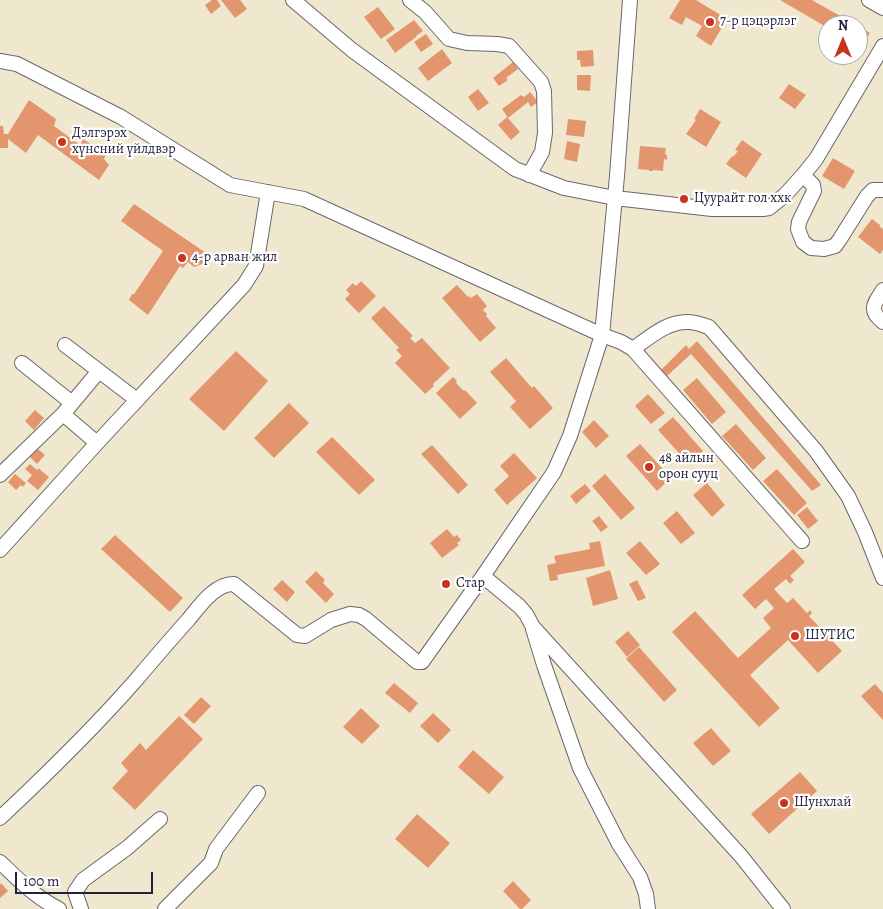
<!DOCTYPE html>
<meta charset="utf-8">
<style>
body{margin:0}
#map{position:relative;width:883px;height:909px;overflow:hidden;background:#f0e8ce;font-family:Alegreya,serif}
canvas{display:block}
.north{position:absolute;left:818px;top:15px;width:50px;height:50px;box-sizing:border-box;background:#fff;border:1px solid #a7a7b1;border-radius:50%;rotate:0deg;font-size:14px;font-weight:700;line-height:20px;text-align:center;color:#22223b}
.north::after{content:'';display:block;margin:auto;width:18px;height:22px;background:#c8321e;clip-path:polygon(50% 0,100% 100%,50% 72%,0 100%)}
.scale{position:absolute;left:15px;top:872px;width:138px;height:22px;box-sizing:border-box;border:2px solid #22223b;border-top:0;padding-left:6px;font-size:15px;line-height:18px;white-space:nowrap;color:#22223b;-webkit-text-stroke:4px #fff;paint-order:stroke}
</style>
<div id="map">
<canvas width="883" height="909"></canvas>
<div class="north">N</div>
<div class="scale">100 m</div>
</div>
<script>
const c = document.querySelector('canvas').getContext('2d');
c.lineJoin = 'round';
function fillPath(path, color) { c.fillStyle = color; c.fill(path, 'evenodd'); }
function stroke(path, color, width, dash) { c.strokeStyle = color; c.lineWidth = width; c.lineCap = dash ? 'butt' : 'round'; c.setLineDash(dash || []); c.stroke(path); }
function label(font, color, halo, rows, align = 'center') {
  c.font = font + ' Alegreya,serif'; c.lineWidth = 4.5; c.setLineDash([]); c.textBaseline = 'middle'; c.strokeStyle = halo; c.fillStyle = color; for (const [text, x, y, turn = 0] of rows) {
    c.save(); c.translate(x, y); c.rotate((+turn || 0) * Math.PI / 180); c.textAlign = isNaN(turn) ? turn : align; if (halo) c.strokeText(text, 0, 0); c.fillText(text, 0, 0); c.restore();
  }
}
const building = new Path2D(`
 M212 0H217L221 6 211 14 205 5Z
 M221 0H240L247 9 235 18Z
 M680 0H696L727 19 711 46 696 36 702 26 686 17 682 25 669 18Z
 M780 0H812L856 25H828V28Z
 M378 7 395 29 381 39 364 17Z
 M414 20 423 31 416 36V37L395 53 386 40Z
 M858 26 870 33 861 47 858 45Z
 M426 34 433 44 421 52 414 42Z
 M442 49 452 63 428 81 418 68Z
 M593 50 594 66 581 67 580 60H577V51Z
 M513 62 518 69 506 78 508 80 499 86 493 78Z
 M577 75H591L590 91 577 90Z
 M789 84 806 95 795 109 779 98Z
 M478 89 489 103 478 111 468 97Z
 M530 92 538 102 531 107 528 102 508 118 502 109 521 95 524 97Z
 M29 100 56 119 54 126 80 145 83 139 106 154 104 159 109 165 99 180 38 135 26 153 8 139V148H0V126H3L4 134H8Z
 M700 109 721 122 706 147 686 134 696 120 694 119Z
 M507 117 520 132 511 140 498 125Z
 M568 119 586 121 584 137 566 135Z
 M742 140 762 154 746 178 726 164 732 156 733 157 738 151 735 150Z
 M567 141 580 144 577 162 564 159Z
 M640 146 666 148 665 154 667 155V160L664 159 663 171 653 170V171H649V170L638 169Z
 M833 158 855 171 844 189 822 176Z
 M134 204 209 255 205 263 194 267 188 262 183 268 180 266 148 315 129 300 132 294H134L163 251 121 221Z
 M872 219 880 225V227L883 229V250L880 254 858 237Z
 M361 281 376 296 359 313 345 299 350 294 346 290 353 283 356 286Z
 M457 285 468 297 469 296 471 298 477 294 487 306 483 310 487 314 486 316 496 328 480 342 442 298Z
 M384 306 413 336 410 338 415 343 422 338 450 368 433 384 434 386 425 394 395 363 402 356 396 350 399 348 371 318Z
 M697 341 821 485 812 491 691 354 667 376 661 370 686 345 689 349Z
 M236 351 268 381 224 431 189 399Z
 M506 358 532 388 534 386 553 408 530 429 510 407 516 401 490 372Z
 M453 377 457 381 456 383 464 391 465 390 477 403 460 419 436 393Z
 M697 378 726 412 712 424 683 390Z
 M648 394 665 413 651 424 635 406Z
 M289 403 309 423 274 458 254 438Z
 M35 410 44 418 34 430 25 421Z
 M673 417 703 451 688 463 658 430Z
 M594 420 609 436 596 448 582 432Z
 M736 424 766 458 753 470 722 436Z
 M332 437 375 480 359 495 316 452Z
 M640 444 671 478 657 491 626 456Z
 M432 445 468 485 458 494 421 454Z
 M38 449 45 455 37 464 30 457Z
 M514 453 537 478 507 505 494 490 509 476 500 466Z
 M30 464 37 470 38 468 49 477 38 490 27 481 32 475 25 469Z
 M777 469 807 503 794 515 763 481Z
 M15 474 26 483 23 487 21 485 16 490 8 482Z
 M605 474 635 508 621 520 592 486Z
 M707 483 725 505 712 517 693 495Z
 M585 484 591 491 576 504 570 496Z
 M807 507 818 521 808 529 797 515Z
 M677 511 695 533 681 544 663 523Z
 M599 516 608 527 601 532 592 521Z
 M447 529 454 537 457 535 461 540 457 543 459 545 442 558 430 543Z
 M115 535 183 598 170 612 101 549Z
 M600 541 605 566 557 575 558 580 550 581 547 565 556 563 554 556 590 549 589 543Z
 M640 541 660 564 646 575 626 553Z
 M793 549 805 562 790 576 794 580 790 584 786 579 774 589 787 603 793 598 807 613 810 610 812 613 809 616 842 651 818 673 788 640 750 675 780 708 759 727 672 632 695 611 738 658 771 628 763 618 774 608 766 599 755 609 742 595Z
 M610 570 618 599 593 606 586 578Z
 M316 571 325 580 323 583 334 594 326 603 305 582Z
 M282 580 295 592 287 602 273 589Z
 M637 580 646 598 638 601 629 584Z
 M628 631 640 645 627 657 615 642Z
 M639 647 677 690 664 702 626 659Z
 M394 683 418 703 410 713 385 693Z
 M875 684 883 693V720L861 696Z
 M201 697 211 706 194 724 184 715Z
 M361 708 380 726 362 744 343 727Z
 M433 713 451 730 438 743 420 726Z
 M179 716 203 739 135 810 112 788 128 771 121 763 140 743 146 750Z
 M711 728 731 751 713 766 693 743Z
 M473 750 504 777 489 794 458 767Z
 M800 772 817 791 769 834 751 814Z
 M417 814 450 843 428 868 395 839Z
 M513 881 531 900 522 909H520L503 891Z
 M1 883 8 891 0 898V885Z`);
const minor = new Path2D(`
 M293 0 352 50 515 169 564 188 615 198 712 209H763L769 208 785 195 803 175 816 159 883 46
 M410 0 425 12 449 39 467 43 497 44 509 46 541 82 544 91 545 133 542 152 529 175
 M869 0 883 8
 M0 61 17 64 121 117 230 185 304 199 602 335 621 342 633 349 802 541
 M803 175 813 185 814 191 799 222 798 229 803 242 811 248 824 249 835 246 840 239 867 196 873 190H883
 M883 290C874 304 868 310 883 322
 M65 345 137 400
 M633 349C650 337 667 321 689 322 696 322 702 325 709 327L816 451 848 496 865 532 883 578
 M22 363 72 403
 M63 414 97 443
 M0 475 63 414 99 371
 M0 550 97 443 244 285 256 266 268 192
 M483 576 519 606 526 614 533 627 741 856 783 909
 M533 629 544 665 580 768 619 844 640 877 646 894 648 909
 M0 818C47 774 93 729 136 680 153 660 170 640 188 620 199 607 215 583 234 584L297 635 305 636 331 620 350 614 359 615 366 619 417 662H422L483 576 554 472 570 436 602 335 617 176 630 0
 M0 862C19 880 35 897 59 909
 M81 909 75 892 83 880 127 848 160 819
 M165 909 211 863 216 849 258 793`);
const markers = [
 [710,22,5,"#c8321e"],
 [62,142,5,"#c8321e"],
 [684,199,5,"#c8321e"],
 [182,258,5,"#c8321e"],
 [649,467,5,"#c8321e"],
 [446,584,5,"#c8321e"],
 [795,636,5,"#c8321e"],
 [784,803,5,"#c8321e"]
];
const poiNames = [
 ["7-р цэцэрлэг",720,22],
 ["Дэлгэрэх",72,134],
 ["хүнсний үйлдвэр",72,150],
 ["Цуурайт гол ххк",694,199],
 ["4-р арван жил",192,258],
 ["48 айлын",659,459],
 ["орон сууц",659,475],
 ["Стар",456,584],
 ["ШУТИС",805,636],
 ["Шунхлай",794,803]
];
fillPath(building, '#e3966d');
stroke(minor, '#6a676e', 16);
stroke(minor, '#fff', 14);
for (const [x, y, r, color] of markers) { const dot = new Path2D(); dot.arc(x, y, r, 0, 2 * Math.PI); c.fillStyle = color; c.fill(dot); stroke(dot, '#fff', 2); }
label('14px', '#22223b', '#fff', poiNames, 'left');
</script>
